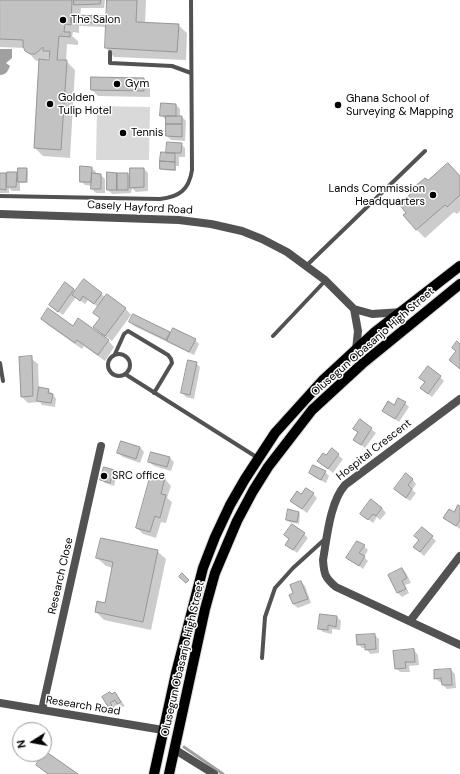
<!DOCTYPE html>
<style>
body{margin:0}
#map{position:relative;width:460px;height:774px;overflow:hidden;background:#fff;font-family:"DM Sans",sans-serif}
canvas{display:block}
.north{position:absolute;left:12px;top:722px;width:40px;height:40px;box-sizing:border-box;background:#fff;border:1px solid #999;border-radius:50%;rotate:259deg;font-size:11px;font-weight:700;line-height:16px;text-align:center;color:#000}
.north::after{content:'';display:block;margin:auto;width:14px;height:18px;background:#000;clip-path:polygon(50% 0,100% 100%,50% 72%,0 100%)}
</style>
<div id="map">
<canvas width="460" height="774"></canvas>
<div class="north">N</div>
</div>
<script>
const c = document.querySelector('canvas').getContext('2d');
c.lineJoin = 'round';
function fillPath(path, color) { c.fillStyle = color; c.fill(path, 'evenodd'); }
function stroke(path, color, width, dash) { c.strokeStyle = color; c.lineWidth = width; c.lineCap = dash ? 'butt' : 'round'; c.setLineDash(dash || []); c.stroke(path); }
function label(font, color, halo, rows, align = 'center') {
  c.font = font + ' "DM Sans",sans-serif'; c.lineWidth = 3; c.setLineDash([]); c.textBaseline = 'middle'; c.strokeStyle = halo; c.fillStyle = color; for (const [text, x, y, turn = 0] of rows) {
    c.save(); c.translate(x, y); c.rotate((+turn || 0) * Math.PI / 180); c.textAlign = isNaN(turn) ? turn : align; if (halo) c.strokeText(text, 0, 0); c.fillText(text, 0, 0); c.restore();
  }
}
const green = new Path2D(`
 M97 106 150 107 149 160H96Z`);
const water = new Path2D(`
 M0 49H12V58L6 63 10 66C8 71 6 75 0 75Z`);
const shadow = new Path2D(`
 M0 0H105L104 8H81L80 16 107 17 108 0H146L145 23 178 25 187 33 186 60 114 57 106 48 107 27 79 26V33L73 32 72 36 78 41V45L67 44 66 61 75 70 70 158 43 156 35 148 40 62 35 60 25 48 0 47ZM50 56V61H46Z
 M144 79 150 85V97L98 96 92 90Z
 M176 105 180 109V117H182L186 121 185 141 171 140 167 136V119H165L161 115Z
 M181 144 185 148V157H179V166H176V171L163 170 161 169Z
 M92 168 96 172V175H101L105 179V193H96L92 189V186L85 185 81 181Z
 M26 169 28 171V183H20V191H12L9 188V193H0V174H5L8 177 17 173 19 176Z
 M144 169 148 173V191L136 192 132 188 131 193 112 194 108 190V173L128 174 131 178Z
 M460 176V211L457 214 454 212 425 238 416 229 428 182Z
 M84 280 105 297 125 308 131 315 112 341 107 337 106 338 114 347 105 361 84 346 82 349 48 325 42 319 103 337 104 336 95 327 101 319 94 312 98 307 88 300 85 304 76 297 63 315 54 309 65 283 76 291Z
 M134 315 171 335 195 340 199 344 194 355 134 326 130 321Z
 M31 358 38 364 39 388 48 390 53 394 56 399 55 407 42 405 40 402 28 403 22 397Z
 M196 363 200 367 194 399 186 397 182 393Z
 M440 377 444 381 432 397 426 392V383Z
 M405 403 409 407 399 422 383 410Z
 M360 421 376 433 365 448 354 440 359 433 355 429Z
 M140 447 144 452 140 463 123 457 118 453Z
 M332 450 343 459 333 473 318 461 327 456Z
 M170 458 174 462 171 471 154 466 149 462Z
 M113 471 117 475 114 486 105 483 101 479Z
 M325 472 329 476 326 483 314 477 310 473Z
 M165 479 171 486 167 498 172 502 166 523 161 522 156 538 143 534 137 528Z
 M412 479 416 484 412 490 416 493 410 501 399 493Z
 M313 494 317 498 307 513 291 501 302 496Z
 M382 508 386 513 380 520 377 517 373 523 361 514Z
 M460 508V529L444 518 454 513Z
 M298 513 300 514 299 524 289 522 287 520Z
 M304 534 308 538 297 553 286 544 290 540 285 535Z
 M432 537 436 541 424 556 414 547Z
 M364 546 368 550 364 557 368 561 363 569 348 557Z
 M157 551 166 559 151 630 104 620 96 612 105 604 113 568 106 566 97 558Z
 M402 569 406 573 411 583 405 585 409 593 402 597 398 593 389 575Z
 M301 582 305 586 311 603 298 608 293 604 295 594Z
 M320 615 337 617 341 621 340 630 332 629V634L323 632 319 628Z
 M374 635 379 639V653L370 654 366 648H362L358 644Z
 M414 650 418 655 419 665 409 666 410 672H400L396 668Z
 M451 670 455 674 456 688 447 689 443 685V682H440L435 678V671Z
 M115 693 125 706 122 707 119 704 114 707 115 710 114 711 103 697Z`);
const stream = new Path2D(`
 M184 747 223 774`);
const building = new Path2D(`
 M0 0H72L71 25 65 24 64 32H70V37L59 36 57 60H67L61 150 34 148 39 59 49 60 50 51H43V47L35 54H30L25 51 23 46V40L0 39Z
 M74 0H101L100 4 74 5Z
 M107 0H137L136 22 179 24 177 52 105 48Z
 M71 15 106 16V23L71 22Z
 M91 77 144 78V91L91 90Z
 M161 103 176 104V116H160Z
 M166 116H182V124H166Z
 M166 124H182V137L166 136Z
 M167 142 182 143 181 153H166Z
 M161 152 175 153V162L160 161Z
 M160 161 175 162V170L160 169Z
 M448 163 460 176V195L447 207 445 205 416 230 403 215 406 213 399 204 415 190 413 188 425 178 428 180Z
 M80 166 92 167 91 182H80Z
 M18 168H27L26 182H18Z
 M130 168H144V187L130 188Z
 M7 172H17L16 187H7Z
 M107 172 117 173V190H107Z
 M0 173H6V190L0 189Z
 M92 173 101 174V189H91Z
 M117 173H128V190H117Z
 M84 279 102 293 94 304 83 296 80 301 72 295Z
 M65 282 74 289 58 312 49 305Z
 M107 294 126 308 105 336 93 327 100 318 93 313Z
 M48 308 73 326 78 318 109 340 98 355 77 340 75 343 41 319Z
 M133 314 170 332 166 340 129 322Z
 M173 328 196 339 189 352 167 341Z
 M457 341 460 344V369L449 360 456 351 452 348Z
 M32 356 33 396 21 397 19 357Z
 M188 360 197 362 190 395 181 393Z
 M428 366 441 376 428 394 420 388 425 382 419 378Z
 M39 387 49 389 48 393 53 394 51 403 37 401Z
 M398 398 406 402 395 419 382 411 388 401 394 405Z
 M360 419 372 428 361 445 353 440 358 432 353 429Z
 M121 441 140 447 136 459 117 453Z
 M332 448 339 454 328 469 317 461 323 453 326 455Z
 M151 452 170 457 167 467 148 462Z
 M313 465 326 471 321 480 309 473Z
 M104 467 114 470 110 483 100 480Z
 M406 473 413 479 408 485 412 489 406 498 394 489Z
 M151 474 165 478 161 494 166 495 160 518 155 516 150 532 136 528Z
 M306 488 314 493 302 509 290 501 297 491 301 494Z
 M371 499 382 508 376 516 373 514 368 520 360 514Z
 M458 505 460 506V520L456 526 443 518 449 509 454 512Z
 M288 509 299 512 297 522 286 520Z
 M292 524 305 533 293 550 285 545 289 539 284 535Z
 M422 527 433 536 420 552 413 547 419 540 414 536Z
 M101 538 158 550 143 622 95 612 97 601 105 603 113 562 96 558Z
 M357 541 365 545 359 553 365 556 359 566 346 558Z
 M402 568 407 578 402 581 406 589 397 593 388 575Z
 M182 573 189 580 186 583 179 577Z
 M301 581 308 599 293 604 289 595 293 593 290 585Z
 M320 614 337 616 336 627 328 625V630L318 629Z
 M375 634 376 649 365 650V644L357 645 356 635Z
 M414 649 415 662H405L406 668 395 669 393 651Z
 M451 669 452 685H442L441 678 434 679V670Z
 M110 692 112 694 115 692 121 702 117 704 115 700 110 703 112 705 109 708 102 697Z
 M45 751 78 774H48L36 765Z`);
const service = new Path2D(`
 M110 52V63L172 66 191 73
 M0 196 160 199C179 197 189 190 192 170L191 0
 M306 266 425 151
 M273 336 325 281
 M115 354 124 334 128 331 168 355 171 359 172 363 154 393
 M108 365a11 11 0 1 1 22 0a11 11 0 1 1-22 0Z
 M0 363 3 381
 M125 374 258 458
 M262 658 265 617 275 588 293 568 325 539`);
const minor = new Path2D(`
 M460 399 345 485C330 502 327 537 323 560 324 574 325 578 336 587L460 645
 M410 621 460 556
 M0 703 163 730
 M42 710 101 446
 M174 749 214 774`);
const tertiary = new Path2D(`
 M0 214 179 220 211 224 242 231 262 239 287 252 325 280 354 309 358 331 356 350
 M354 309 372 314 402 312`);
const primary = new Path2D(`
 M154 774 176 673 203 568 215 537 230 505 245 479 275 433 322 381 375 332 460 266
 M169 774 205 609 215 573 237 521 253 491 268 467 312 410 362 364 460 284`);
const markers = [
 [63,20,4,"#000"],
 [117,84,4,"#000"],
 [50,104,4,"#000"],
 [338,105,4,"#000"],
 [123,133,4,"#000"],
 [433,195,4,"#000"],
 [104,476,4,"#000"]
];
const poiNames = [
 ["The Salon",71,20],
 ["Gym",125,84],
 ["Golden",58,98],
 ["Tulip Hotel",58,111],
 ["Ghana School of",346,99],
 ["Surveying & Mapping",346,112],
 ["Tennis",131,133],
 ["Lands Commission",425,189,"right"],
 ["Headquarters",425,202,"right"],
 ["SRC office",112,476]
];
const streetNames = [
 ["Casely Hayford Road",140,208,3],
 ["Olusegun Obasanjo High Street",373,342,-41],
 ["Hospital Crescent",374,450,-38],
 ["Research Close",61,576,-77],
 ["Olusegun Obasanjo High Street",183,659,-77],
 ["Research Road",83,706,9]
];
fillPath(green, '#d9d9d9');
fillPath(water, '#a0a0a0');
fillPath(shadow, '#0003');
stroke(stream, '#a0a0a0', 3);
fillPath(building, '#c2c2c2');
stroke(building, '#969696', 1);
stroke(primary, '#dbdbdb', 12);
stroke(service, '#525252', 4);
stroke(minor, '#525252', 8);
stroke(tertiary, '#525252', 8);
stroke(primary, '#000', 10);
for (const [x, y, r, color] of markers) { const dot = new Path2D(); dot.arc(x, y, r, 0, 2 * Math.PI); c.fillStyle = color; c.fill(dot); stroke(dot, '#fff', 1.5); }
label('11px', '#000', '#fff', poiNames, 'left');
label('11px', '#000', '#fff', streetNames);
</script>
